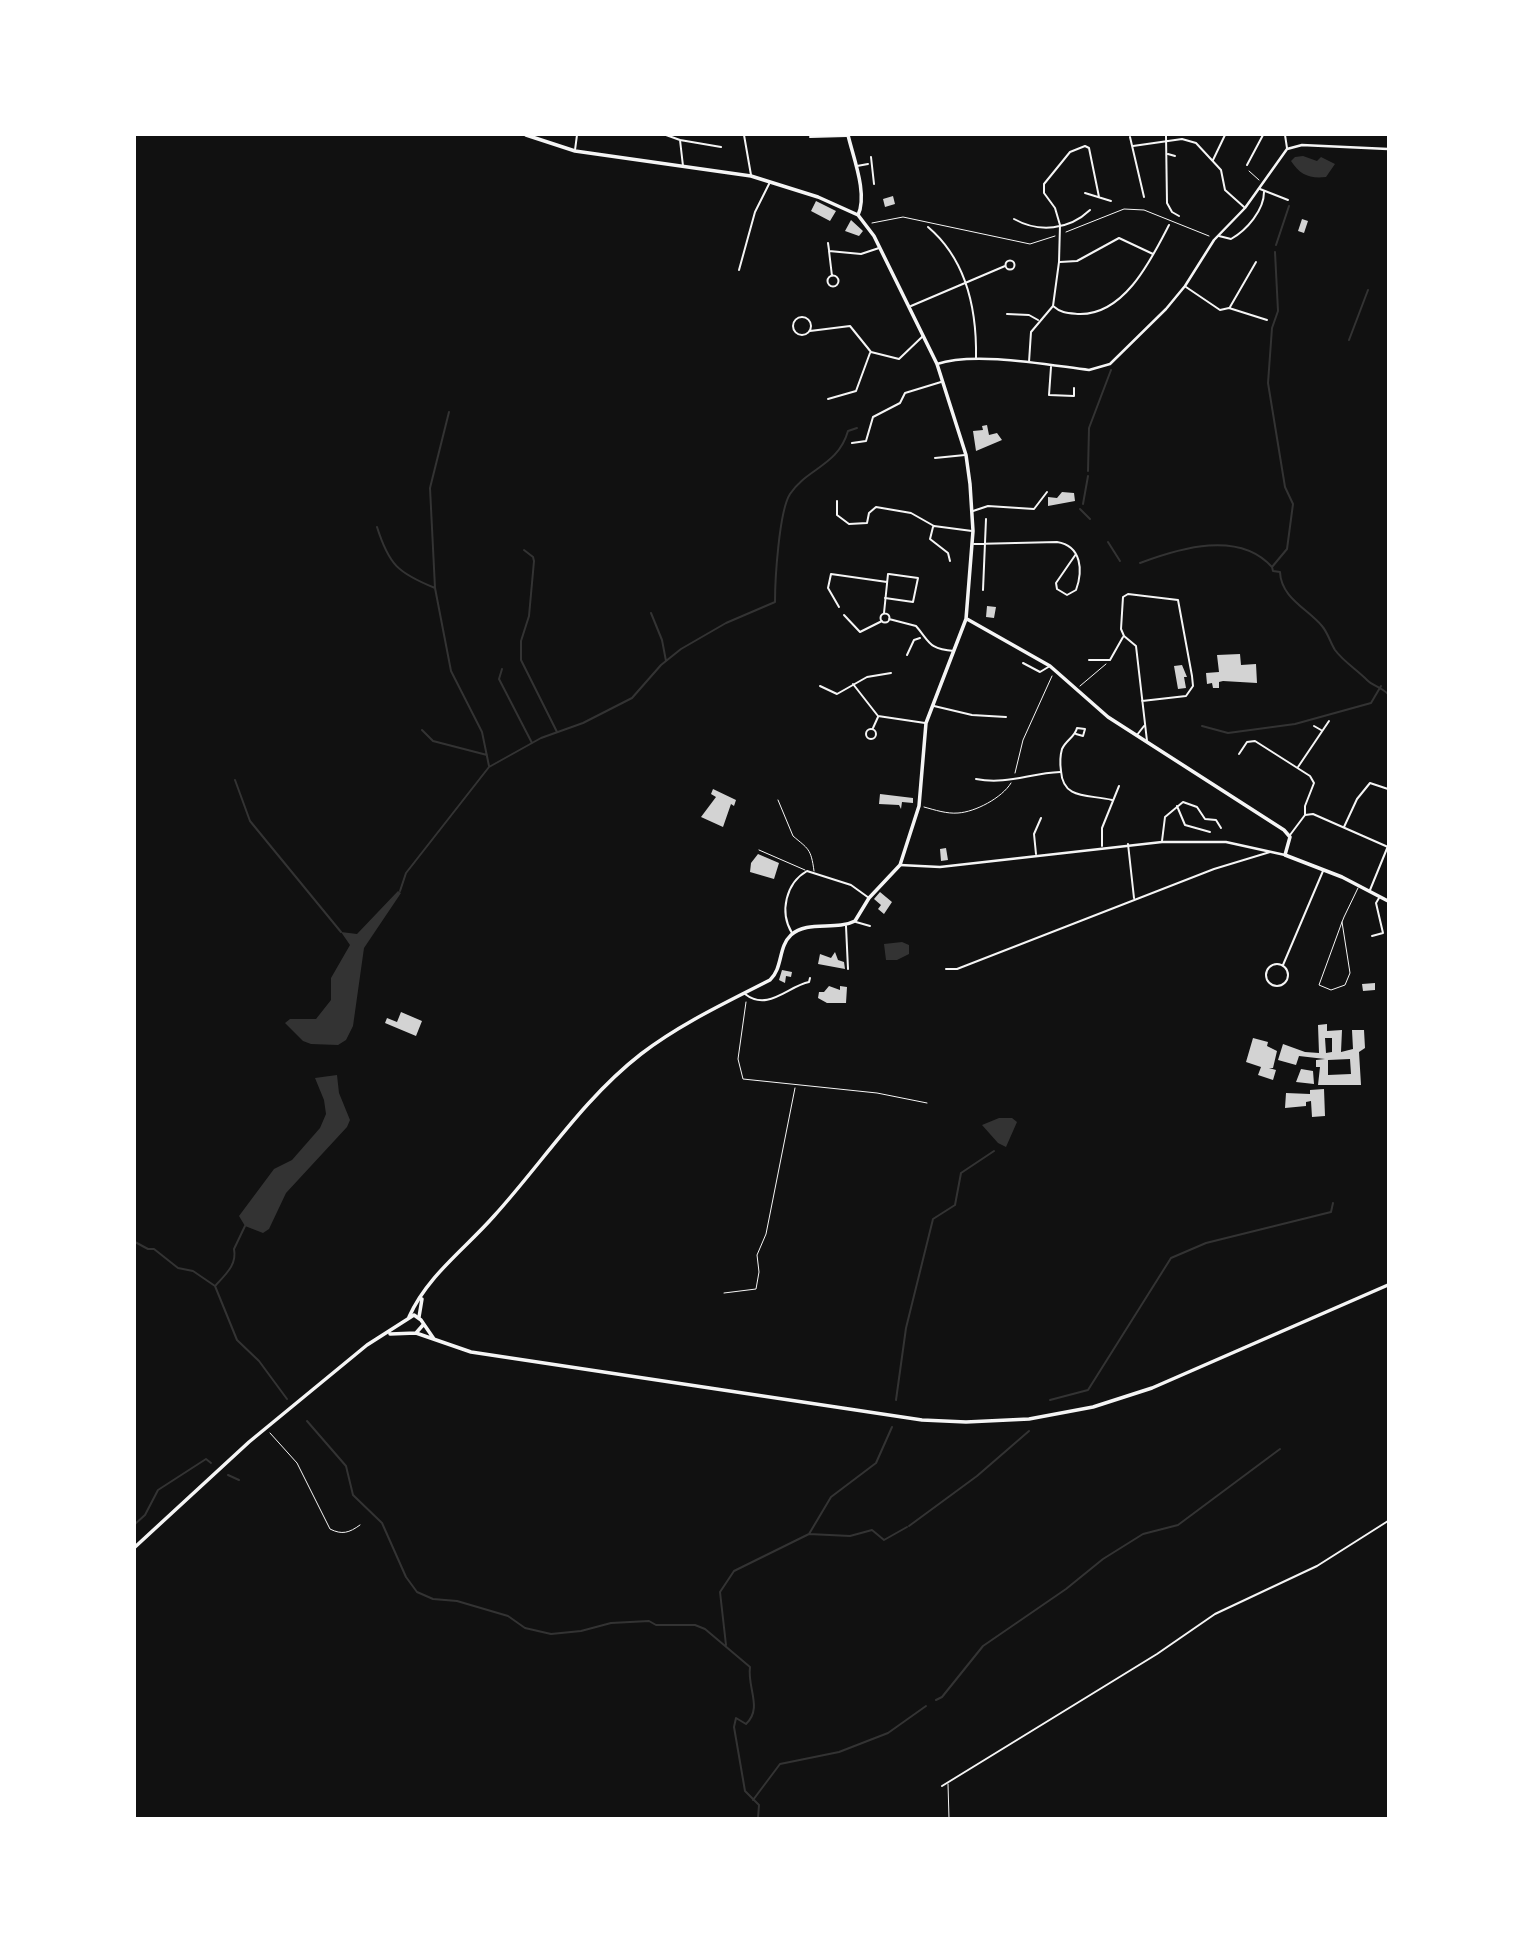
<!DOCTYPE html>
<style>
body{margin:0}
#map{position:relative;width:1523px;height:1953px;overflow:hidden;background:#111;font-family:"Fira Sans",sans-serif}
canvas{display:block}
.frame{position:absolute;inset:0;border:136px solid #fff;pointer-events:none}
</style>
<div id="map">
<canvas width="1523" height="1953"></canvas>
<div class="frame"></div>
</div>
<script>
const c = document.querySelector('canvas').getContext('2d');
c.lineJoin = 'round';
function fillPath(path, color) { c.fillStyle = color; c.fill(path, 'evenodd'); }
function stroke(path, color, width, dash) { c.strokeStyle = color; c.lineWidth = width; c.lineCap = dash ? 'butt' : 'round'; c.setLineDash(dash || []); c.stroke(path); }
const water = new Path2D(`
 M1303 156 1317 161 1321 157 1335 164 1326 177C1310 179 1300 175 1291 161L1295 157Z
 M398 891 401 893 364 948 353 1026 346 1040 338 1045 311 1044 303 1041 285 1023 290 1019H316L331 1000V978L350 945 341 932 357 934Z
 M902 942 909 945V954L897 960H886L884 944Z
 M337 1075 339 1093 350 1120 347 1127 286 1193 269 1229 263 1233 245 1226 239 1216 274 1169 292 1160 320 1128 326 1114 324 1100 315 1078Z
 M999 1118H1012L1017 1122 1006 1147 998 1143 982 1125Z`);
const stream = new Path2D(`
 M1276 245 1289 206
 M1275 252 1278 311 1272 328 1268 383 1285 487 1293 504 1287 549 1272 567 1273 571 1280 572C1281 598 1308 609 1322 626 1328 633 1330 642 1335 650 1343 661 1357 670 1367 680 1373 686 1381 687 1388 694
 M1349 340 1368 290
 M449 412 430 488 435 588 451 671 482 732 489 766
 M1088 471 1089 428 1111 370
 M1083 504 1088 476
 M1080 509 1090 519
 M377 527C389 565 398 573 435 588
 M1108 542 1120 561
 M524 550 533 557 534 561 529 616 521 641V660L557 732
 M1140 563C1180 548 1239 530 1272 567
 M651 613 662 640 666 661
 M502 669 499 679 532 743
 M1202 726 1228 733 1295 724 1371 703 1381 686
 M422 730 433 741 487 755
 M235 780 250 821 341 932
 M400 891 406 873 489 767 541 738 583 723 632 698 661 665 681 649 726 623 775 602C775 580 779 511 790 494 807 468 838 466 848 431L857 428
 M135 1242 148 1249H154L178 1268 193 1271 215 1286 237 1340 259 1361 287 1399
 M216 1285C227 1273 237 1264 234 1249L245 1226
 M896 1400 906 1328 933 1219 955 1205 961 1173 994 1151
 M1050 1400 1088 1390 1171 1258 1206 1243 1331 1212 1333 1203
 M307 1421 346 1466 353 1495 382 1523 406 1577 417 1592 433 1599 457 1601 508 1616 525 1628 551 1634 581 1631 611 1623 649 1621 656 1625H695L705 1629 750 1667C747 1688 763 1708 746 1724L736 1718 734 1727 745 1791 759 1805 758 1818
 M228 1475 239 1480
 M135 1524 145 1515 158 1490 206 1459 211 1463
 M909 1526 977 1476 1029 1431
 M809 1534 831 1497 876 1463 892 1427
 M726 1645 720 1592 734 1571 809 1534 850 1536 872 1530 884 1540 907 1527
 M936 1700 942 1697 983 1646 1066 1589 1103 1559 1143 1534 1178 1525 1280 1449
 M753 1800 780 1764 839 1752 888 1733 926 1706`);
const building = new Path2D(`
 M893 196 895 204 885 207 883 199Z
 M816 201 836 211 830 221 811 211Z
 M1302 219 1308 221 1304 233 1298 231Z
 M851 220 863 231 859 236 845 231Z
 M987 425 989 435 997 433 1002 440 976 451 973 431 983 430 982 426Z
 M1062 492 1074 493 1075 501 1048 506V497L1057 498Z
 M987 606 996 607 994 618 986 617Z
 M1240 654 1241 665 1256 664 1257 683 1223 681 1219 682V688H1213L1212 683 1207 684 1206 673 1219 672 1217 655Z
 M1182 665 1187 677H1184L1186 688 1178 689 1174 666Z
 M713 789 736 800 734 806 731 804 723 827 701 817 716 797 711 794Z
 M880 794 913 798V803L902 802 901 809 899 805 879 804Z
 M946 848 948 860 941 861 940 849Z
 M758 854 779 863 774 879 750 872 751 863Z
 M880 892 892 902 884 914 878 909 881 905 874 899Z
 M835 952 838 960 844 962 845 969 818 964 820 954 831 958Z
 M782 970 792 972 791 977 786 976 785 983 779 980Z
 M1375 983V990L1363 991 1362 984Z
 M829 986 840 990V986L847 987 846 1003H827L818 998 819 992H824Z
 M401 1012 422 1021 416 1036 385 1023 387 1018 397 1022Z
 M1327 1024V1031L1342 1030 1341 1052 1353 1049 1352 1030H1364L1365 1048 1359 1052 1361 1085H1318L1320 1067H1316V1060L1325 1059 1299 1056 1296 1065 1278 1060 1283 1044 1305 1052 1319 1053 1318 1025ZM1325 1038H1332V1052L1326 1053ZM1350 1059 1351 1074 1328 1075V1060Z
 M1253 1038 1268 1042 1267 1046 1277 1051 1273 1068H1269L1276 1070 1273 1080 1258 1075 1261 1067 1246 1062Z
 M1301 1069 1313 1071 1314 1084 1296 1082Z
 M1324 1089 1325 1116 1312 1117 1311 1101 1306 1102V1106L1285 1108 1286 1093 1310 1094V1090Z`);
const path = new Path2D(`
 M1249 171 1259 180
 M872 223 903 217 1030 244 1055 236
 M1066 232 1124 209 1144 210 1209 236
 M1080 686 1106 664
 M1015 773 1023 740 1052 676
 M924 807C935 810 947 814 958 813 975 812 1002 798 1011 783
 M746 1002 738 1059 743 1079 877 1093 927 1103
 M724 1293 756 1289 759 1272 757 1255 766 1234 795 1088
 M270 1433 297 1463 330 1529C342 1535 349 1533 360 1525`);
const service = new Path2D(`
 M778 800 793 836C808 849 811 848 814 871
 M759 850 805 870
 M1342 922 1350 973 1345 985 1331 990 1319 985 1342 922 1344 917 1358 888
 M948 1784 949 1818`);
const pedestrian = new Path2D(`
 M1007 314 1029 315 1038 320
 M885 598 913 602 918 578 889 574`);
const minor = new Path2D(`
 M666 135 680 140 683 166
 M744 135 751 175
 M1166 135 1167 203 1172 212 1179 216
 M1285 135 1287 148
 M810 137 847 136
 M1130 137 1144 197
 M680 140 721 147
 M1133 146 1182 139 1196 143 1221 170 1225 190 1244 207
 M575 150 577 135
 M1168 154 1175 156
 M871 157 874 184
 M1213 160 1225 135
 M1247 165 1263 135
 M857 166 868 164
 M1260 189 1288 200
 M1085 193 1111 201
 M1014 219C1039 233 1069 230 1090 210
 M928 227C967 260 977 310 976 359
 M1219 236 1231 239C1247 230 1264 210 1264 192
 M828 243 829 250
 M1005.5 265a4.5 4.5 0 1 1 9 0a4.5 4.5 0 1 1-9 0Z
 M1060 262 1077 261 1119 238 1153 254
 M739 270 755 212 770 182
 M827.5 281a5.5 5.5 0 1 1 11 0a5.5 5.5 0 1 1-11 0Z
 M832 276 829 251 861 254 879 248
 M1186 287 1220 310 1229 308 1267 320
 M911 306 1005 266
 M1053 306C1061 313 1067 313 1078 314 1124 316 1151 260 1169 225
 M1230 307 1256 262
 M793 326a9 9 0 1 1 18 0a9 9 0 1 1-18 0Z
 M810 331 850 326 871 352 899 359 923 336
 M1029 362 1031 332 1053 306 1059 262 1060 225 1055 208 1044 193V184L1070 152 1085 146 1089 148 1099 197
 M1051 367 1049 395 1074 396V388
 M828 399 856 391 870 353
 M852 443 866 441 873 417 900 403 905 393 941 382
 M935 458 965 455
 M837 501V515L849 524 867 523 869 513 876 507 911 513 934 526 972 531
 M973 511 988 506 1034 509 1047 492
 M933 527 930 539 948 553 950 561
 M974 544 1057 542C1082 546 1083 571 1076 590L1067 595 1057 589 1056 583 1076 554
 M983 590 986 519
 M839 607 828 588 831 574 887 582
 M884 613 888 574
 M880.5 618a4.5 4.5 0 1 1 9 0a4.5 4.5 0 1 1-9 0Z
 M844 615 860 632 882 621
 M889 619 916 626C930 642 928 649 954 651
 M907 655 914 640 920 638
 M1089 660H1110L1123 637
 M1023 663 1040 672 1050 666
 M853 684 878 716 925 723
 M820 686 837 694 867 677 891 673
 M1142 701 1186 696 1193 686 1192 676 1178 600 1128 594 1123 597 1121 629 1124 636 1136 646 1147 741
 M934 706 972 715 1006 717
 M1314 726 1321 730
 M873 728 878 717
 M866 734a5 5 0 1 1 10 0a5 5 0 1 1-10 0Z
 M1076 734 1083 736 1085 729 1077 728C1075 737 1066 740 1062 749 1060 756 1060 764 1061 771 1063 801 1090 794 1112 800
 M1137 735 1144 726
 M1239 754 1247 742 1255 741 1310 776 1314 783 1305 806V815
 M1298 767 1329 721
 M976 779C1007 785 1030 773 1060 772
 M1177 806 1185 825 1210 832
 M1344 827 1357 799 1370 783 1388 789
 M1290 835 1305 815 1313 814 1388 847
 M1162 841 1165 817 1183 802 1197 807 1205 819 1216 820 1221 828
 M1128 844 1134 898
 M1102 846V828L1119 786
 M1036 854 1034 834 1041 818
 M1370 890 1388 846
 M856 922 870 926
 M846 926 848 969
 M792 933C779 912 786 883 807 871L851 885 869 898
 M1372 936 1383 933 1376 903 1379 898
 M1266 975a11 11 0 1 1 22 0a11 11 0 1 1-22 0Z
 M1283 965 1323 871
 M946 969H957L1214 869 1270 852
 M745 994C768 1012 788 986 809 982L810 978
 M942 1786 1157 1654 1215 1614 1317 1566 1388 1521`);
const tertiary = new Path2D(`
 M937 364C975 351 1048 365 1089 370L1110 364 1166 309 1185 286 1214 240 1245 208 1287 149 1302 145 1388 149
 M900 865 940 867 1162 842H1226L1285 855`);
const secondary = new Path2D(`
 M848 135C853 157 868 194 858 215
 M967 619 1050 666 1108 717 1284 830 1290 837 1285 855 1342 877 1388 901
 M409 1317C427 1276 465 1249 494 1216 543 1162 583 1099 641 1054 680 1024 727 1002 770 980 783 968 778 947 791 935 807 920 836 931 855 921L869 898 900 865 919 806 926 723 966 619 973 531 970 484 966 455 937 364 874 236 858 215 818 197 751 176 575 151 526 135
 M419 1317 422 1299`);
const trunk = new Path2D(`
 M416 1333 471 1352 922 1420 966 1422 1029 1419 1093 1407 1152 1388 1388 1285
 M390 1334 416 1333 423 1325
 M135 1547 249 1442 367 1345 414 1315 421 1320 434 1339`);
fillPath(water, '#333');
stroke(stream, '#333', 2);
fillPath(building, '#d3d3d3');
stroke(path, '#f5f5f5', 1);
stroke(service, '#f5f5f5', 1);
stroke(pedestrian, '#f5f5f5', 2);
stroke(minor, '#f5f5f5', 2);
stroke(tertiary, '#f5f5f5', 2.5);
stroke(secondary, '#f5f5f5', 3.5);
stroke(trunk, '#f5f5f5', 3.5);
</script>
